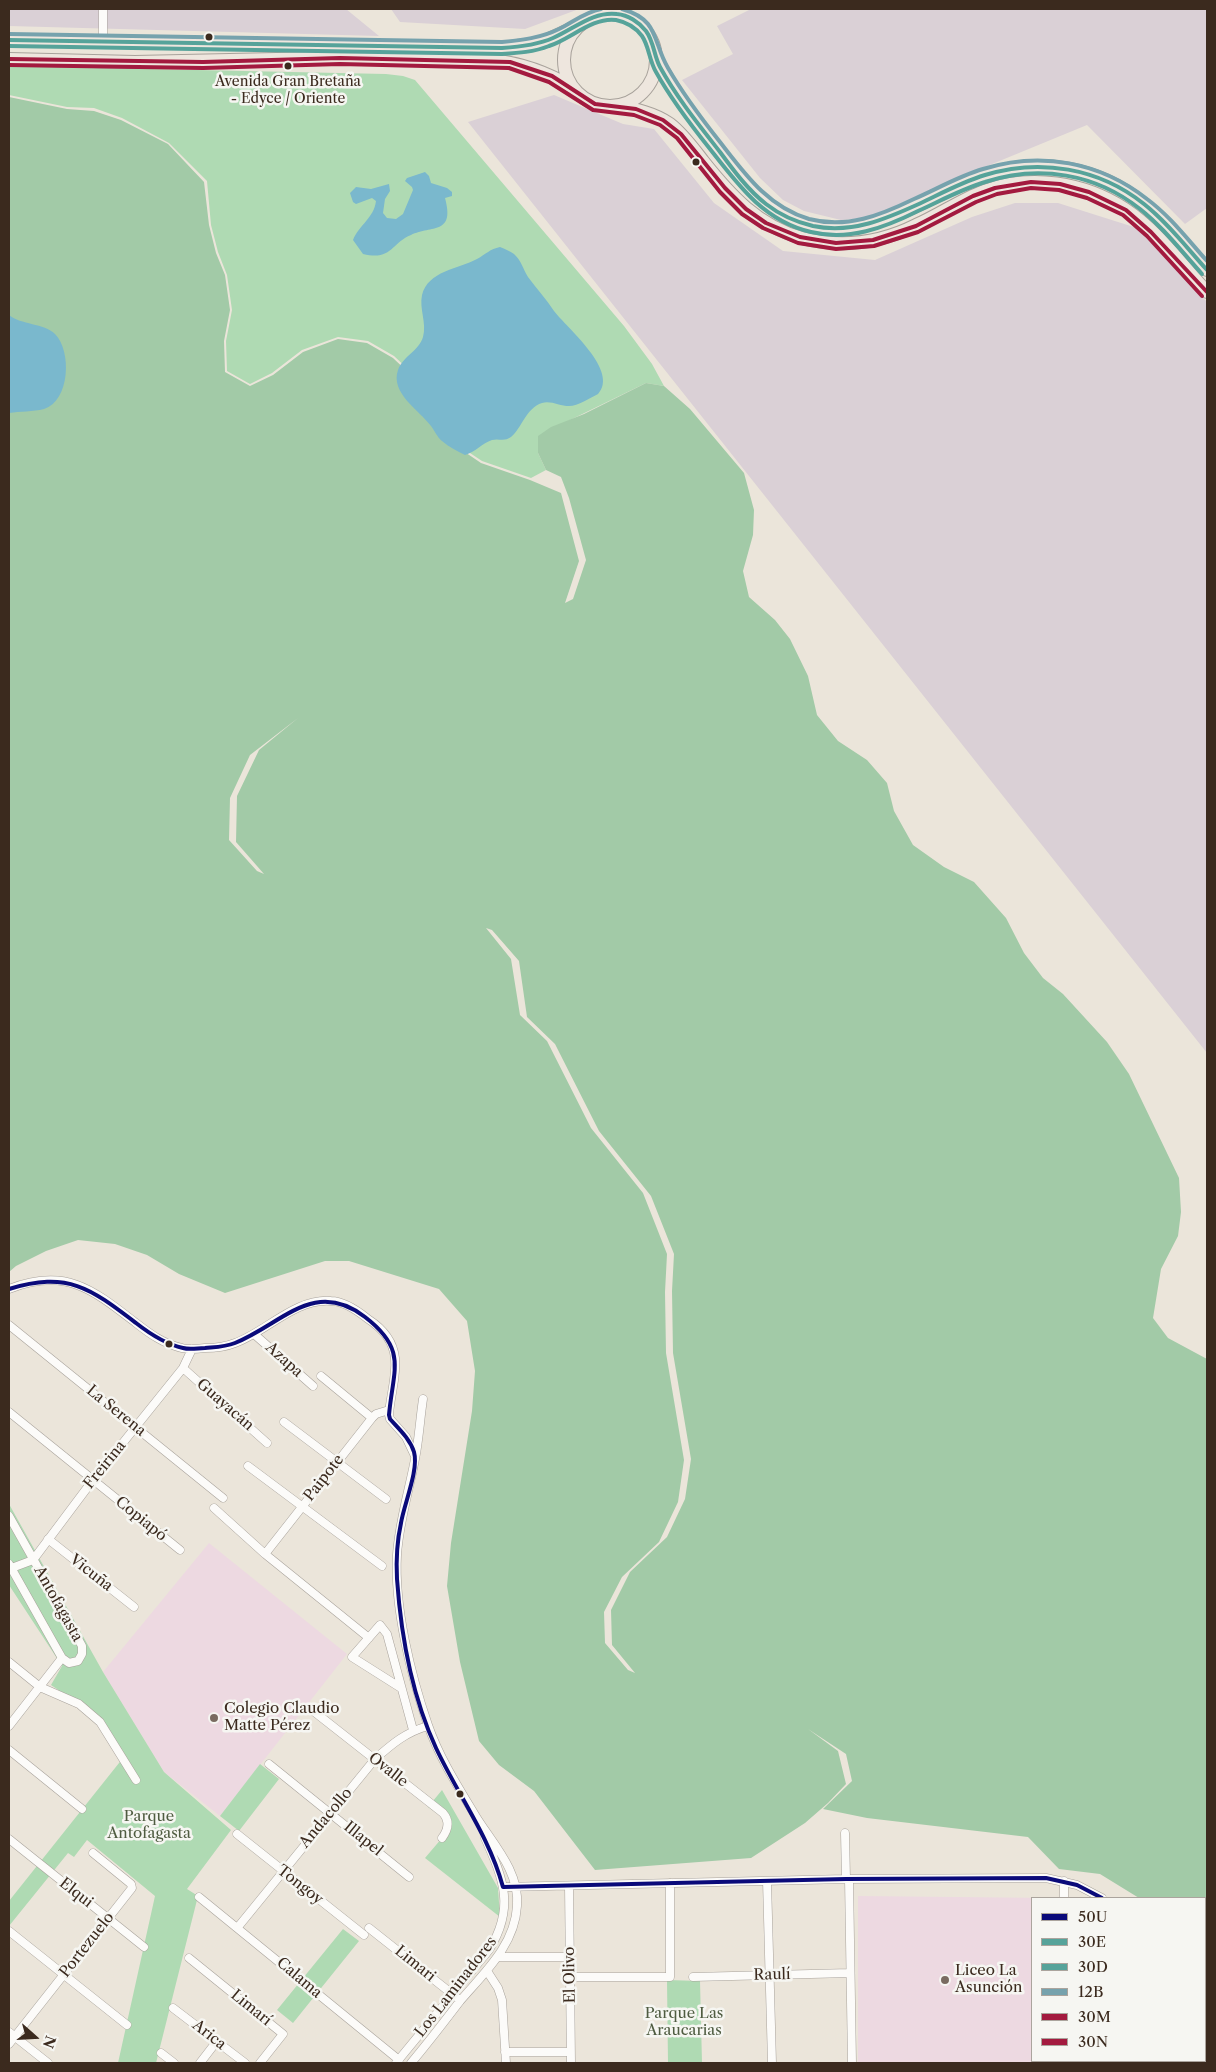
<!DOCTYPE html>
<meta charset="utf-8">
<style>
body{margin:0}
#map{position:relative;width:1216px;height:2072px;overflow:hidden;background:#ebe5da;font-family:"Libre Caslon Text",serif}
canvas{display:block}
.frame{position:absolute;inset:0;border:10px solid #3b2a1e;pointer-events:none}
.legend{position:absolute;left:1031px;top:1897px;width:175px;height:165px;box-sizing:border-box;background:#f6f6f2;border:1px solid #aba49d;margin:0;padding:6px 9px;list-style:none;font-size:15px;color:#3b2a1e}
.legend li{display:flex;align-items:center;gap:10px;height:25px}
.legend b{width:25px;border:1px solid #aba49d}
.north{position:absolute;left:10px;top:2012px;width:50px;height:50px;-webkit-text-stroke:4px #f6f6f2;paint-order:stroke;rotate:109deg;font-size:14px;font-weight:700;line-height:20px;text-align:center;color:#3b2a1e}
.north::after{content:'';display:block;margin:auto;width:18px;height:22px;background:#3b2a1e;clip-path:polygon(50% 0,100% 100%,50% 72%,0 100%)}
</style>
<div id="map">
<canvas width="1216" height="2072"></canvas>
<div class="frame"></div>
<ul class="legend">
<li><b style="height:6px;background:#0a0a7a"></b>50U</li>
<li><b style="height:6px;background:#56a39a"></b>30E</li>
<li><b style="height:6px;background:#56a39a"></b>30D</li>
<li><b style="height:6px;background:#76a2ad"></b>12B</li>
<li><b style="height:6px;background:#a31a3f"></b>30M</li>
<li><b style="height:6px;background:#a31a3f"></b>30N</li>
</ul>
<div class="north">N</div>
</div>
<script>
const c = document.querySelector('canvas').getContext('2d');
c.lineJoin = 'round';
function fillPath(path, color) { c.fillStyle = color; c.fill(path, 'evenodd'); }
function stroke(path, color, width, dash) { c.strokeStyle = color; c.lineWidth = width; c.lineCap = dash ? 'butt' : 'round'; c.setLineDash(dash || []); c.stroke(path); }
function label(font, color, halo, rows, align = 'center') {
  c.font = font + ' "Libre Caslon Text",serif'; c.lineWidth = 5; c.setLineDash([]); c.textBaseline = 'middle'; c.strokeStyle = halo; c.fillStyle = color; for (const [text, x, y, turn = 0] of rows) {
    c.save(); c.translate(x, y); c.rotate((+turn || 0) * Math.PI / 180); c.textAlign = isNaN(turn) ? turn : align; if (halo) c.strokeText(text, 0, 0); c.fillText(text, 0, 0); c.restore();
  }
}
const built = new Path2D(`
 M209 1543 347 1654 220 1816 164 1772 103 1672Z
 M858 1896 1051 1898H1032V2061H1038V2063H858Z`);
const industrial = new Path2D(`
 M9 9H346L379 36 9 26Z
 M391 9H579L525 29 400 22Z
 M751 9H1207V208L1185 224 1087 125 963 176 956 184 878 217 841 220 804 211 783 200 760 178 682 80 733 54 717 26Z
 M554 95 623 124 654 129 714 203 783 251 875 260 972 217 1015 203H1058L1137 228 1207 302V1053L468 122Z`);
const green = new Path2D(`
 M9 66 386 74 403 76 415 80 624 326 652 364 664 386 646 383 568 421 538 453 546 470 531 478 482 461 449 439 413 374 394 356 368 341 338 337 302 350 272 373 250 384 227 371 226 341 232 310 227 275 218 252 211 225 207 181 169 143 122 118 94 108 67 107 9 95Z
 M9 1504 103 1672 164 1772 231 1830 187 1889 198 1896 156 2063H118L155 1896 87 1840 74 1857 68 1853 9 1926V1901L123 1758 100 1722 79 1704 51 1685 62 1666 9 1585Z
 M260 1764 279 1779 239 1831 220 1816Z
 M442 1790 498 1888 500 1917 425 1858 442 1838 447 1820 428 1807Z
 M343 1929 359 1941 293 2023 277 2010Z
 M667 1980 700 1981 702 2063H668Z`);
const forest = new Path2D(`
 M9 97 67 109 94 111 121 120 168 144 204 182 209 225 216 253 225 275 230 310 224 341 225 372 250 386 273 375 303 352 338 339 367 343 393 358 411 375 447 440 481 463 530 480 561 493 579 561 565 603 573 599 586 560 569 498 561 477 546 470 538 453V436L551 427 584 414 646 383 664 386 690 409 744 473 754 510 753 535 743 571 749 597 775 620 790 639 808 676 817 715 838 741 867 760 887 783 894 811 913 845 944 867 974 882 1006 918 1024 953 1043 978 1063 994 1107 1042 1129 1074 1179 1178 1181 1212 1178 1236 1161 1269 1153 1318 1168 1338 1207 1359V1993L1205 1976V1898H1139L1100 1874 1059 1869 1028 1837 867 1818 823 1809 852 1781 846 1754 808 1729 838 1751 846 1784 828 1803 805 1823 751 1858 595 1870 534 1791 499 1765 479 1741 460 1662 447 1586 451 1543 472 1411 475 1371 467 1321 439 1289 349 1261H325L225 1293 179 1274 147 1255 115 1244 78 1240 46 1251 16 1266 9 1272ZM298 718 259 750 237 796 236 842 264 874 257 871 229 840 230 798 250 755ZM486 928 492 930 519 961 527 1017 555 1044 599 1131 651 1196 674 1254 672 1291 673 1353 691 1459 685 1499 667 1537 630 1572 611 1610 612 1645 635 1673 628 1670 605 1643 604 1612 622 1577 659 1542 678 1502 684 1460 666 1353 665 1292 667 1254 643 1193 591 1128 547 1041 520 1015 511 959Z`);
const water = new Path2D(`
 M425 172 429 176 431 183 447 188 452 192V196L445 198C455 235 432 225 411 235 391 243 392 261 363 254L353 240C359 225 374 218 376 201L372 198 356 204 353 202 350 193 356 187 371 189 389 184 390 191 385 199 383 213 387 218 396 219 403 214 413 190 412 187 405 181 407 178Z
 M500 247C505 249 510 251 514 254 521 260 523 269 528 277 537 289 546 299 554 311 566 327 620 371 598 394 590 398 578 406 569 406 560 406 550 400 542 403 526 408 522 428 511 437 504 442 499 438 492 440 482 443 476 452 465 455 457 451 449 447 442 441 437 437 435 431 431 426 419 410 390 393 398 370 403 356 419 351 423 337 427 323 419 309 422 295 428 271 458 269 477 259 486 254 490 249 500 247Z
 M9 315C21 325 44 323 55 334 72 351 70 401 44 409 33 412 20 411 9 413Z`);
const minor = new Path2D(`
 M103 41V9
 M9 1289C66 1267 92 1289 136 1323 150 1334 164 1344 182 1348 189 1350 197 1349 205 1348 215 1348 225 1347 235 1343 266 1332 295 1298 331 1301 344 1301 358 1311 368 1319 382 1328 393 1340 395 1358 397 1377 390 1396 389 1415L390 1419 406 1437 415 1456
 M9 1325 223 1498
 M254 1334 313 1386
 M183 1368 267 1443
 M321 1376 372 1418
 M9 1412 180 1550
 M284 1422 386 1499
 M248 1466 382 1566
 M214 1508 265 1554 369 1638
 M9 1516 82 1646V1654L78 1661 69 1663 62 1658 9 1564
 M48 1539 134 1607
 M265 1554 372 1418 376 1414 389 1410
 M9 1569 33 1560 93 1480 183 1368 192 1349
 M9 1662 40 1687 79 1704 100 1722 136 1780
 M401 1688 352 1657 380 1625 387 1634 413 1730
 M312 1710 443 1813C450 1821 448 1830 442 1838
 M9 1726 62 1658
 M9 1750 82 1809
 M269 1764 409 1877
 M845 1833 846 1879
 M237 1834 364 1935
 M9 1839 144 1947
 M849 1879 852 2063
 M767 1881 772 2063
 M1064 1881V1898
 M569 1886 571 2063
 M503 1887 846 1879 1046 1878 1077 1885 1102 1898
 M199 1897 399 2060
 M238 1927 375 1759C392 1744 406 1732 428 1726
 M369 1928 456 1997
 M9 1931 127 2025
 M498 1957H569
 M189 1958 283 2034 260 2063
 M487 1971 498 1988 502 2000 506 2063
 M570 1977H670V1883
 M693 1977 850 1973
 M173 2008 245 2063
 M9 2032 48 2063
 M9 2044 132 1888 131 1884 93 1853
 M505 2052H570
 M161 2053 174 2063
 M1065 2061V2063
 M200 2063 217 2041
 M396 2063 489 1950C515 1908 504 1880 485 1838
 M411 2063C428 2043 444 2022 460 2001 484 1973 515 1945 517 1906 520 1871 492 1843 475 1815 458 1787 439 1757 428 1725 411 1676 394 1607 397 1555 399 1522 409 1491 415 1459 419 1439 420 1419 423 1399
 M1173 2063V2061`);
const primary = new Path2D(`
 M564 60a46 46 0 1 1 92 0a46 46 0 1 1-92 0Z
 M9 40 502 48 540 43 579 25
 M9 59 135 62 324 58 491 60C521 63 547 72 573 88
 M656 59C666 74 673 89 683 104 696 123 711 140 725 158 742 179 759 202 783 215 856 254 916 200 982 176 1030 159 1083 164 1126 191 1158 211 1182 243 1207 270
 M617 106C635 109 654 113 670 124 683 134 693 148 703 161 730 195 758 226 802 238 841 248 880 243 916 225 939 215 960 200 984 191 1030 174 1084 182 1125 209 1157 230 1181 264 1207 292`);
const bus1 = new Path2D(`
 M9 1289C68 1271 90 1288 136 1323 150 1334 165 1344 183 1348 190 1350 198 1348 205 1348 216 1347 225 1347 235 1343 282 1324 314 1278 365 1317 408 1350 393 1369 389 1415L390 1419C399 1429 410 1439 414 1452 419 1470 404 1504 401 1523 397 1541 396 1560 397 1579 401 1636 412 1696 436 1748 458 1795 489 1836 503 1887L846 1879 1046 1878 1077 1885 1102 1898`);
const bus2 = new Path2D(`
 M9 40 502 48C519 47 537 45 553 38 574 29 593 11 617 14 628 15 639 22 646 31 654 42 654 56 660 67 677 98 699 125 720 152 734 171 748 190 766 204 780 215 796 222 813 226 852 234 886 219 921 203 942 193 962 182 985 175 1040 158 1099 168 1144 204 1168 223 1187 248 1207 270`);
const bus3 = new Path2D(`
 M9 46 502 54C518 53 534 52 549 46 571 39 592 17 616 20 626 22 636 28 642 36 649 46 649 60 656 72 671 99 690 124 710 149 738 185 764 221 811 232 849 241 884 228 918 211 940 201 962 189 985 182 1039 164 1096 174 1140 209 1163 227 1182 252 1202 274`);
const bus4 = new Path2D(`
 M622 9C660 20 652 41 668 68 683 94 701 118 720 142 745 174 768 207 809 219 847 229 881 215 914 199 937 189 959 176 983 169 1041 151 1100 162 1147 199 1170 216 1188 240 1207 261
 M9 34 502 42C522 40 541 38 559 29 573 22 585 12 601 9`);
const bus5 = new Path2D(`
 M9 59 203 62 340 58 510 62 552 76 595 104 636 109 663 120 681 134 725 188 746 209 766 223 800 237 836 243 873 240 916 226 973 196 995 188 1031 182 1060 184 1089 192 1126 210 1151 232 1207 292`);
const bus6 = new Path2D(`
 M9 65 203 68 340 64 509 68 549 82 593 110 634 115 660 125 677 138 720 192 742 214 763 228 798 243 836 249 874 246 918 232 976 202 997 194 1031 188 1059 190 1087 198 1123 215 1147 236 1202 296`);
const markers = [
 [209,37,4.5,"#3b2a1e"],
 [288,66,4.5,"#3b2a1e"],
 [696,162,4.5,"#3b2a1e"],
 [169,1344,4.5,"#3b2a1e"],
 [214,1718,5,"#796b60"],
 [460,1794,4.5,"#3b2a1e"],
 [945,1980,5,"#796b60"]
];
const busNames = [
 ["Avenida Gran Bretaña",288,82],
 ["- Edyce / Oriente",288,99]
];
const streetNames = [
 ["Azapa",284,1360,42],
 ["Guayacán",225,1405,41],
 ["La Serena",116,1411,39],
 ["Freirina",105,1465,-51],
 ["Paipote",324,1478,-52],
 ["Copiapó",141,1519,39],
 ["Vicuña",91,1573,38],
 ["Antofagasta",58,1604,61],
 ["Ovalle",388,1770,38],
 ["Andacollo",326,1818,-50],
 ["Illapel",363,1839,39],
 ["Tongoy",300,1885,38],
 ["Elqui",76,1893,38],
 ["Portezuelo",87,1945,-52],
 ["Limari",415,1964,39],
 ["El Olivo",570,1975,-91],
 ["Raulí",772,1975,-1],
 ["Calama",299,1978,40],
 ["Los Laminadores",456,1987,-52],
 ["Limarí",251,2008,39],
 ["Arica",209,2035,38]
];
const poiNames = [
 ["Colegio Claudio",224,1709],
 ["Matte Pérez",224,1726],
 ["Liceo La",955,1971],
 ["Asunción",955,1988]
];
const parkNames = [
 ["Parque",149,1817],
 ["Antofagasta",149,1834],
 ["Parque Las",684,2014],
 ["Araucarias",684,2031]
];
fillPath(built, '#edd9e1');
fillPath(industrial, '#dad0d6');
fillPath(green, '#afdab3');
fillPath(forest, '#a2caa7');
fillPath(water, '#7ab8cd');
stroke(minor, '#a8a29b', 9);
stroke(primary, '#a8a29b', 14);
stroke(minor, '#fcfbf9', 8);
stroke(primary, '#eee6de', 12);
stroke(bus1, '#0a0a7a', 4);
stroke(bus2, '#56a39a', 4);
stroke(bus3, '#56a39a', 4);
stroke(bus4, '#76a2ad', 4);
stroke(bus5, '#a31a3f', 4);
stroke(bus6, '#a31a3f', 4);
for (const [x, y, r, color] of markers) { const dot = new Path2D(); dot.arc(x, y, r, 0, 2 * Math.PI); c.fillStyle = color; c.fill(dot); stroke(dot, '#f6f6f2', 2); }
label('14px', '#3b2a1e', '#f6f6f2', busNames);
label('15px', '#3b2a1e', '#f6f6f2', streetNames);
label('15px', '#3b2a1e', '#f6f6f2', poiNames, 'left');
label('15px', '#4f5c41', '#f6f6f2', parkNames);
</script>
